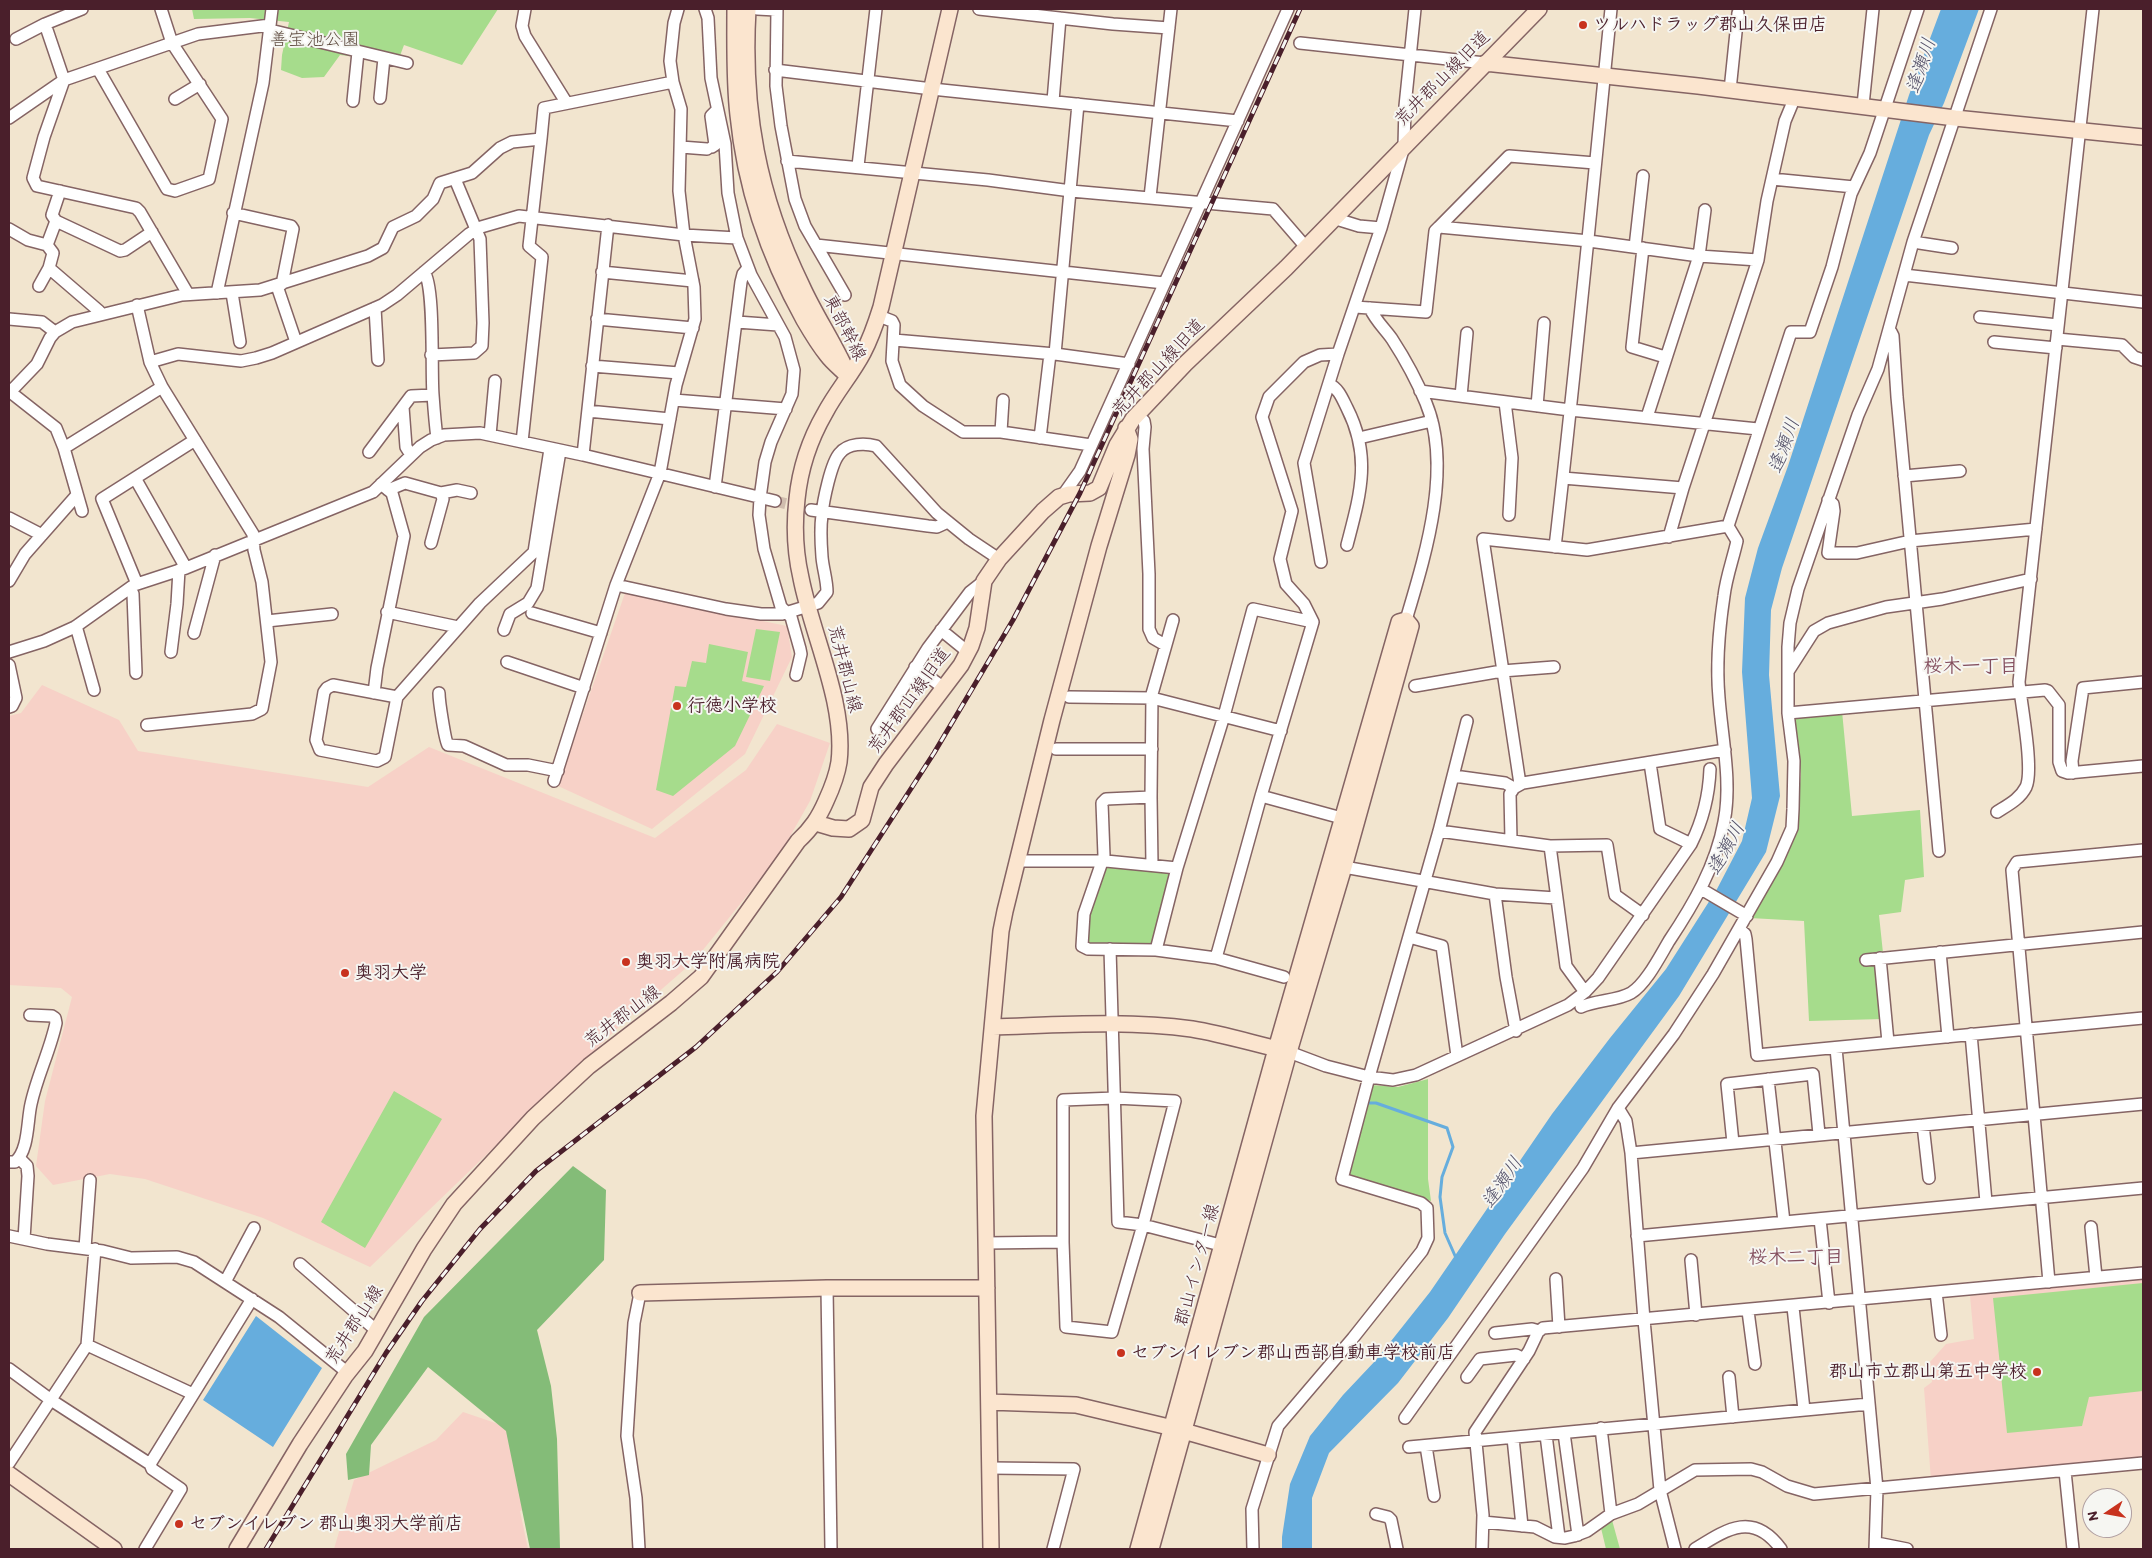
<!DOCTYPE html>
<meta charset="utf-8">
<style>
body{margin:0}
#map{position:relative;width:2152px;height:1558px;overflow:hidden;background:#f2e5cf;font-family:Itim,sans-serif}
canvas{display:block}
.frame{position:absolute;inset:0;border:10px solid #4a1f2b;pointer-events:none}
.north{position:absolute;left:2082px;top:1488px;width:50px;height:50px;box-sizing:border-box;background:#f6f6f2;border:1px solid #b1a0a2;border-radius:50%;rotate:258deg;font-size:14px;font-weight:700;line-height:20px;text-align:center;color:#4a1f2b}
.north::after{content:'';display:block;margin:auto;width:18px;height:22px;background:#c8321e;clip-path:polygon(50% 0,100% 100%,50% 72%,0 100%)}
</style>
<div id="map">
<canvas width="2152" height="1558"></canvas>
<div class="frame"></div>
<div class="north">N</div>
</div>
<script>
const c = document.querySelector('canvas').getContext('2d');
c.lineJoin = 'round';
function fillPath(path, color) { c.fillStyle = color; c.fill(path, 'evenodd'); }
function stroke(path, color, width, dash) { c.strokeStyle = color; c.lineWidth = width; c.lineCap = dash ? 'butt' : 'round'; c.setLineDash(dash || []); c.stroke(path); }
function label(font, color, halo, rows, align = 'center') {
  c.font = font + ' Itim,"Klee One",sans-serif'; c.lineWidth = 4; c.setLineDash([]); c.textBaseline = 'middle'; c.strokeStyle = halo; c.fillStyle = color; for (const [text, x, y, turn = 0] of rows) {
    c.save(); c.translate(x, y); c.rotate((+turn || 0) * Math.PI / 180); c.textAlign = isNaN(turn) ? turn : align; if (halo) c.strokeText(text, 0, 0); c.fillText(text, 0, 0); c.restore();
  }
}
const built = new Path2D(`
 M625 593 787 626 792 657 745 754 652 829 558 786Z
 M42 685 119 720 138 751 368 787 429 747 655 838 746 770 777 724 830 743 810 801 779 856 694 961 623 1023 370 1267 263 1218 145 1179 110 1174 53 1185 36 1166 45 1101 72 997 61 988 9 985V716L21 713Z
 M2143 1277V1459L1931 1480 1924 1388 1932 1382 1930 1362 1946 1344 1974 1339 1970 1296Z
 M463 1412 510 1428 526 1509 520 1511 528 1549H334L354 1480 436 1440Z`);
const green = new Path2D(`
 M192 9H498L462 65 404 45 398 61 340 55 324 77 302 78 281 70 282 55 289 22 250 18 194 19Z
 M756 629 780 632 770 681 746 677Z
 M709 644 748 652 742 681 764 686 735 746 673 796 656 790 675 686 686 687 692 661 706 663Z
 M1842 711 1852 816 1920 810 1924 877 1905 880 1901 912 1879 915 1883 953 1882 1019 1809 1021 1804 921 1750 918 1796 824 1801 774 1794 715Z
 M1110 866 1169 871 1173 875 1155 941 1150 944 1088 946 1085 941 1088 915 1105 869Z
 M1428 1079V1179L1431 1201 1346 1177 1371 1085 1398 1087Z
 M394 1091 442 1119 365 1248 321 1222Z
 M2143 1283V1391L2089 1397 2082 1426 2007 1433 1993 1298Z
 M1612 1520 1620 1549H1606L1601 1528Z`);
const forest = new Path2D(`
 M573 1166 606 1190 604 1260 537 1330 551 1386 557 1439 560 1549H530L506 1431 428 1367 371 1445 369 1475 348 1480 346 1454 424 1317Z`);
const water = new Path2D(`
 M1941 9H1979L1944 103 1929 135 1782 568 1771 610 1769 675 1780 796 1766 852 1679 996 1505 1234 1448 1318 1398 1383 1329 1453 1312 1498V1549H1282V1537L1290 1484 1310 1436 1343 1395 1376 1360 1430 1292 1552 1114 1610 1038 1666 969 1717 889 1742 841 1752 798 1742 672 1745 598 1758 548 1788 466 1909 95Z
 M256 1316 322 1368 273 1447 203 1400Z`);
const stream = new Path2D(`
 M1366 1103H1376L1447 1128 1453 1147 1442 1177 1440 1197 1445 1233 1456 1258`);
const streetTunnel = new Path2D(`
 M775 501 811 510`);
const street = new Path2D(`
 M82 9 45 24 64 80 44 137 33 178 37 186 136 208 140 212 188 294
 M525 9 522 26 525 36 566 102
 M705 9 708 18 711 78 725 144 728 193 737 238 751 275 785 337 794 370 792 394 771 442 765 462 760 498 759 515 764 549 781 607 791 617 800 649 801 654 796 675
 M757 9 776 10
 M777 9 776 86 781 126 795 199 805 226 845 295
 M979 9 1113 24 1169 28
 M270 30 407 63
 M16 39 45 24
 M1300 43 1485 63
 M98 69 167 189 175 191 209 179 222 119 172 43 161 9
 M775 70 932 89 1238 121
 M1730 90 1738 13
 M380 98 384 58
 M175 99 200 84
 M353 101 358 52
 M1053 101 1060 18
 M1863 105 1873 9
 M9 118 64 80 198 34 270 25
 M681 147 707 149
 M712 147 715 145 711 116 717 110
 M787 161 988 180 1071 191 1273 209 1305 246
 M858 166 876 9
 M1772 179 1854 187
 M1150 197 1171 9
 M233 213 291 226 293 229 282 284
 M1333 218 1359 226 1381 228
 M56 221 120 251 125 250 152 232
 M1439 227 1509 156 1595 163
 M9 229 28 240 47 245 53 253 49 268 39 286
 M1913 242 1952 248
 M47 245 56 221 52 215 60 191
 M816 245 1164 283
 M1635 247 1643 176
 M1643 248 1632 347 1665 357
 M49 268 99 311 100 315
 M424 272C435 286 431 372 433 395 434 409 435 423 437 438
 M602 272 693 281
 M1904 275 2143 302
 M277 286 296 342
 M217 293 263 83 272 9
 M232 293 240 342
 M137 305 150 362 162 387 253 534 254 550 262 582 271 662 262 709 252 714 147 725
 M1355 307 1426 312 1435 231 1439 227 1589 241 1699 256 1758 260
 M375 308 378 360
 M1370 308C1375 320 1385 329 1392 339 1405 359 1417 381 1426 403 1453 468 1425 556 1406 620
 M879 316 892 321 894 325 892 361 900 385 923 406 963 432H1001L1091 445
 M1980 317 2058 325
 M9 319 42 322 55 332
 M597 319 693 328
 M737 322 778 325
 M1891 332 1893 336 1897 397 1939 851
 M2057 339 2122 345 2134 357 2143 360
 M894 340 1055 354 1129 364
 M1994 342 2056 348
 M1055 354 1078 104
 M431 355 474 353 482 346 483 323 480 239 455 179
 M150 362 178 354 241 361 256 358 272 353 382 305 397 295 469 234 481 227 519 216 684 235 737 238
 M592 366 679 373
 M1329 384C1339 389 1342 398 1347 408 1372 457 1360 495 1347 545
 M9 391 14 388 37 364 50 338 55 332 72 322 182 295 260 290 368 256 383 248 393 227 416 216 433 199 440 183 472 173 500 148 512 142 541 139 544 108 673 82
 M9 391 56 428 64 448 82 511
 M1420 391 1570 410 1758 429
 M1461 396 1467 333
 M674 400 786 409
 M1505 402 1512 458 1509 515
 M1537 406 1544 323
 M403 407 406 447 411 455
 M588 411 670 419
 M1136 415 1144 421 1145 427 1143 449 1149 574V629L1153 638 1165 645
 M1647 417 1699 256 1705 210
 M1001 432 1003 400
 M490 435 495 381
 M1040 438 1050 354
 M1359 438 1432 421
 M522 442 542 257 529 246 541 139
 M64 448 162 387
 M369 452 411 396 433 395
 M583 455 608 225
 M1904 476 1960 471
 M135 478 186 568
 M1563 478 1683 488 1758 260 1767 201 1785 121 1795 97
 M715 487 741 282 743 274 748 268
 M388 490 405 483 441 493 443 499 431 543
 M441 493 457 490 471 493
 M1063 495 1080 471 1288 9
 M1828 500 1833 504 1834 511 1828 553H1857L1910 541 2036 529
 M811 510 928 526 937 527 948 522
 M9 518 42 535
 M1669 537 1683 488
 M1555 547C1576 367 1593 188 1611 9
 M1321 562 1304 463 1338 354 1381 228 1404 146 1405 106 1415 9
 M9 581 25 554 77 495
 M137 584 102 499 195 440
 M616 585 726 609 761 614H782L818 603 827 592C827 580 823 569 822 557 821 544 820 529 822 515 823 502 831 462 840 453 848 443 865 443 876 446L937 513 969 539 999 559
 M130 588 133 594 136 673
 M387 612 458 627
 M532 613 601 633
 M267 621 332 614
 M76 626 94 690
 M504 630 510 614 528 603 537 588 560 451
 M941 630 968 652
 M194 633 215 555
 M9 652 44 641 75 627 134 585 186 568 373 492 420 447 431 440 444 435 480 433 583 455 775 501
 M171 652 177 604 179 570
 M507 662 584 688
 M9 665 16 698 12 706 9 707
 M915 667 944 688
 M1789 670 1814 631 1828 623 1886 607 1942 599 2031 579
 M1415 686 1502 671 1554 667
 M374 693 377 668 404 536 392 493 381 484
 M439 693C439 701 445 741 448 745L464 746 506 765H528L558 771
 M397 697 333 685 327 688 324 692 316 740 320 750 377 761 385 757 397 697 480 603 534 552 550 449
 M1069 697 1152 698 1281 731
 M1788 713 2045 690 2048 691 2059 705V762L2062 771 2068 773 2143 766
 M1467 721 1439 831 1369 1077 1393 1080 1416 1075 1568 1005 1585 992 1598 978 1691 844C1703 820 1709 796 1710 769
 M877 729 928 648 970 592 984 581
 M1056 749H1152
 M1650 763 1660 829 1691 844
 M2073 773 2072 761 2083 688 2143 682
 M1454 776 1505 783 1514 788 1523 783 1725 750
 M554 781 616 585 660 473 676 385 695 319 694 287 684 235 679 191 681 109 673 82 670 61 674 23 678 9
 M1520 784 1483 539 1587 550 1728 526
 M1261 796 1349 820
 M1151 797 1106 799 1102 803 1104 856 1084 914 1082 946 1088 949 1156 950 1177 868
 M1997 812C2008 805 2020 799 2026 787 2034 769 2021 704 2019 682L2093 9
 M1439 831 1550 846 1607 845 1615 895 1643 915
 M1511 840 1510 794 1514 788
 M1550 846 1566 966 1585 992
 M1017 861H1106L1177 868 1224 716 1253 609 1313 622
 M1152 865 1151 797 1152 694 1173 620
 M1344 867 1495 894 1556 898
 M1701 889 1747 916
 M1495 894 1506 977 1516 1031
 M1739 929 1745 934 1746 939 1757 1055 2143 1018
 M1409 937 1442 946 1457 1056
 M1110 949 1118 1222 1143 1225 1228 1247
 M1156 950 1216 958 1261 796 1313 622 1304 604 1286 584 1280 559 1292 511 1262 417 1269 397 1304 362 1320 355 1338 354
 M1940 952 1948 1037
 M1216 958 1284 977
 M1880 958 1888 1042
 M1866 960 2143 932
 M1581 1007C1596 1000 1617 1001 1631 993 1646 984 1660 956 1669 941 1693 905 1716 866 1724 822 1732 783 1722 738 1719 698 1716 665 1719 629 1724 596 1726 578 1733 559 1737 541L1728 526 1791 332H1810L1832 267 1851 194 1870 153 1918 9
 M1971 1034 1986 1202
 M1836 1048 1877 1489 1875 1549
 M1768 1079 1784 1222
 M1115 1098 1175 1101 1143 1225 1112 1332 1066 1327 1063 1242V1100Z
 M1618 1108 1626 1121 1631 1153 1644 1320 1660 1490 1675 1549
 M1923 1125 1929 1178
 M1733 1143 1727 1084 1813 1074 1819 1134
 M1631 1153 2143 1104
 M19 1158 27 1166 28 1176 24 1239
 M9 1162H15C29 1150 27 1121 31 1104 37 1076 50 1051 56 1023L55 1018 52 1016 30 1015
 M1820 1219 1829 1303
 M2091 1227 2096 1277
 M9 1236 47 1244 103 1251 131 1258 177 1257 194 1262 279 1317 348 1373
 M1637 1236 2143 1188
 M986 1243 1063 1242
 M85 1248 90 1180
 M1691 1260 1696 1315
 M300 1264 377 1331
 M1556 1279 1559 1327
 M225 1282 254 1228
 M2049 1282 2012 870 2017 862 2143 850
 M827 1288 831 1549
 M1936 1292 1941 1335
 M1793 1307 1804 1410
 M1748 1311 1755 1364
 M1495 1333 1532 1329 1539 1331
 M87 1345 193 1394
 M9 1369 51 1400 150 1464 152 1469 181 1489 145 1549
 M1467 1377 1480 1359 1516 1355 1524 1359
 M1729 1377 1733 1417
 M1405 1418 1583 1168 1618 1108 1674 1034 1713 974 1777 862 1792 828 1793 809 1794 761 1788 713V647L1790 623 1798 589 1858 415 1878 369 1913 242 1991 9
 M1601 1428 1611 1514
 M1564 1433 1578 1535
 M1546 1435 1559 1537
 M1513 1438 1522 1526
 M1426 1446 1434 1496
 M1409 1447 1869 1404
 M9 1463 87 1345 95 1249
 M150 1464 252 1299
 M990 1468 1074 1469 1053 1549
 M2065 1471 2073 1549
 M1376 1514 1388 1517 1391 1520 1397 1549
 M1483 1522 1535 1527 1555 1537 1565 1538 1574 1536 1587 1531 1611 1514 1638 1504 1695 1470 1751 1469 1762 1472 1787 1486 1814 1494 2143 1463
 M1877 1543 1907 1549
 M639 1549 636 1498 627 1436 634 1323 640 1293
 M1253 1549 1252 1509 1278 1426 1353 1338 1422 1251 1428 1238 1427 1208 1421 1203 1342 1179 1369 1077 1326 1066 1289 1052
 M1482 1549 1483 1515 1475 1432 1529 1351 1538 1332 1543 1328 2143 1273
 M1695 1549C1727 1529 1753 1511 1781 1549`);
const secondary = new Path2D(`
 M735 9C735 44 734 80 738 115 745 187 769 257 804 320 811 332 818 344 827 355 833 363 841 369 848 376
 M748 9C742 109 758 196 802 286 815 315 833 341 846 370
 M1485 63 1698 86 1955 118 2143 137
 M816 823 833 828 849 829 862 820 871 787 886 764 961 665 971 646 977 628 984 581 999 559 1043 511 1059 497 1069 494 1090 493 1099 488 1117 445 1133 419 1185 364 1286 268 1539 9
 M993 1027C1059 1025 1127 1020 1192 1029 1223 1034 1255 1044 1286 1051
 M640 1293 827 1288H987
 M989 1402 1076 1405 1173 1428 1268 1455
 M9 1474 114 1549
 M237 1549 300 1444 345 1376 365 1351 424 1249 454 1204 533 1118 589 1066 671 1003 701 977 798 841C812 828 819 817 826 801 832 788 837 775 839 762 846 703 812 635 801 578 795 552 794 525 797 499 800 469 810 439 825 413 836 392 852 374 863 353 871 338 876 323 881 307L950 9
 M991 1549 984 1116 1001 931 1005 911 1052 720 1099 546 1127 455 1130 439 1126 428
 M1138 1549 1276 1049 1399 622 1406 620 1411 626 1344 867 1289 1052 1151 1549`);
const rail = new Path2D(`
 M266 1549 386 1353 422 1301 480 1229 536 1171 696 1047 777 972 841 897 934 753 1013 620 1080 493 1300 9`);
const markers = [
 [1583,25,5,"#c8321e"],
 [677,706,5,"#c8321e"],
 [626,962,5,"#c8321e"],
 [345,973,5,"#c8321e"],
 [1121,1353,5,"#c8321e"],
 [2037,1372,5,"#c8321e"],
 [179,1524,5,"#c8321e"]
];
const poiNames = [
 ["ツルハドラッグ郡山久保田店",1593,25],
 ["行徳小学校",687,706],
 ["奥羽大学附属病院",636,962],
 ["奥羽大学",355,973],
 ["セブンイレブン郡山西部自動車学校前店",1131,1353],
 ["郡山市立郡山第五中学校",2027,1372,"right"],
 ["セブンイレブン 郡山奥羽大学前店",189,1524]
];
const parkNames = [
 ["善宝池公園",315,40]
];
const streetNames = [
 ["荒井郡山線旧道",1443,79,-45],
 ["東部幹線",844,328,63],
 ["荒井郡山線旧道",1159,368,-47],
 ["荒井郡山線",844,669,76],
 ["荒井郡山線旧道",910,701,-54],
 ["荒井郡山線",623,1017,-37],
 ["郡山インター線",1198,1265,-75],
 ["荒井郡山線",355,1325,-57]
];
const waterNames = [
 ["逢瀬川",1922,66,-72],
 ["逢瀬川",1785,446,-70],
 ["逢瀬川",1727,849,-61],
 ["逢瀬川",1503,1183,-56]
];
const neighbourhoodNames = [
 ["桜木一丁目",1971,667],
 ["桜木二丁目",1796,1258]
];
fillPath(built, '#f7d1c7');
fillPath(green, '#a6dc8c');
fillPath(forest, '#84bc78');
fillPath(water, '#66addd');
stroke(stream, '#66addd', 3);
stroke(streetTunnel, '#d0bdae', 11, [11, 5.5]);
stroke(street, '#856464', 14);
stroke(secondary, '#856464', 18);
stroke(street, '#fff', 11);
stroke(secondary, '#fbe5cf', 15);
stroke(rail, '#4a1f2b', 5);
stroke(rail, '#f6f6f2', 3, [9]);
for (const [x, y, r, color] of markers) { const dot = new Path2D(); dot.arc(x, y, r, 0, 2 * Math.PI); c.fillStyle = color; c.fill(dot); stroke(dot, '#f6f6f2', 2); }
label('bold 18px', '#4a1f2b', '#f6f6f2', poiNames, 'left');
label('18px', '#614e43', '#f6f6f2', parkNames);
label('18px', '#4a1f2b', '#f6f6f2', streetNames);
label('italic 19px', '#545169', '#f6f6f2', waterNames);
label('bold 19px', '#834d5d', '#f6f6f2', neighbourhoodNames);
</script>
